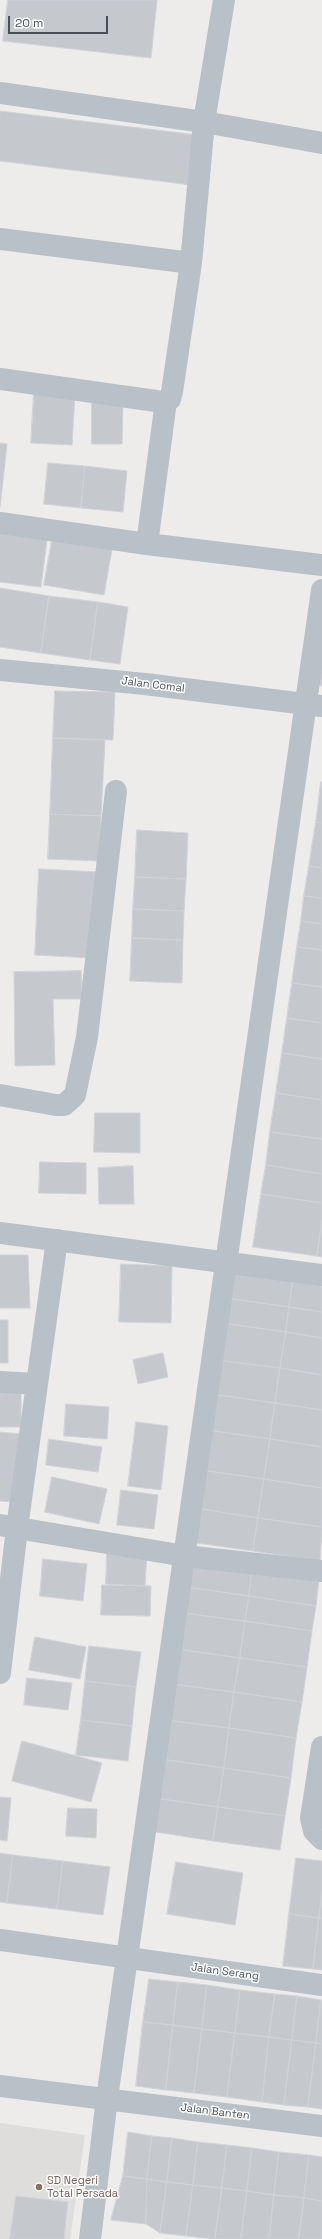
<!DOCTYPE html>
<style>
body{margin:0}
#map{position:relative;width:322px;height:2239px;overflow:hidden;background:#eeebeb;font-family:"Space Grotesk",sans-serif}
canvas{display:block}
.scale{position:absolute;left:8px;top:16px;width:100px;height:18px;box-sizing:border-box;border:2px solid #455057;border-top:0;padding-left:5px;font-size:12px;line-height:14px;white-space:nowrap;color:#455057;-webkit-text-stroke:3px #fff;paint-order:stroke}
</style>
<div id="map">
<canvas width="322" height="2239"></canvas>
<div class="scale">20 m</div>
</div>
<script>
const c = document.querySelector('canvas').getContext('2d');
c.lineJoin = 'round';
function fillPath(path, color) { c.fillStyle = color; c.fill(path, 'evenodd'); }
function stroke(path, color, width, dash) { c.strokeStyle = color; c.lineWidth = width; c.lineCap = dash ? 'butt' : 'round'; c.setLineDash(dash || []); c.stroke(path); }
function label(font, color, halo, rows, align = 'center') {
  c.font = font + ' "Space Grotesk",sans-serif'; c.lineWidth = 3; c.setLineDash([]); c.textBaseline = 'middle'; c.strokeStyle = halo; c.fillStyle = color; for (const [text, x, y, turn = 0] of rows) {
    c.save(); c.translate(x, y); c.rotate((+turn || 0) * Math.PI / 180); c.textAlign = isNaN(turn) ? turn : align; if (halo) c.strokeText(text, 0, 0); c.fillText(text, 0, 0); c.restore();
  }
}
const education = new Path2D(`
 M0 2123 85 2135 70 2239H0Z`);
const building = new Path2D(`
 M8 0H157L151 58 3 41Z
 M0 111 197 135 191 185 0 161Z
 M34 392 75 394 72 445 31 443Z
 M92 400H123L122 444H92Z
 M0 443 7 444 0 507Z
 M48 463 85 466 81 508 44 504Z
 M85 466 127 471 123 512 81 508Z
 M0 526 48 532 41 587 0 582Z
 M53 534 113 544 104 595 44 585Z
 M0 588 49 596 41 653 0 647Z
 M49 596 98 602 90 660 41 653Z
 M98 602 128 607 120 664 90 660Z
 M322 656V686L318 685Z
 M55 691 115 692 113 740 53 738Z
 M53 738 105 740 101 816 50 814Z
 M321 782H322V823L316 822Z
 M50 814 101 816 99 861 48 859Z
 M316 822 322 823V868L309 866Z
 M137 830 188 833 186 879 135 877Z
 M309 866 322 868V898L304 896Z
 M39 869 98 872 93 958 35 955Z
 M135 877 186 879 184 911 133 909Z
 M304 896 322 898V924L301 921Z
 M133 909 184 911 183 940 132 938Z
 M301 921 322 924V950L297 947Z
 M132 938 183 940 182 983 130 981Z
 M297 947 322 950V987L292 983Z
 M81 971 82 999H53L55 1065 15 1066 14 972Z
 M292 983 322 987V1023L287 1018Z
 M287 1018 322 1023V1059L282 1053Z
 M282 1053 322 1059V1100L276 1093Z
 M276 1093 322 1100V1139L270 1132Z
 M95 1113H140V1153L94 1152Z
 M270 1132 322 1139V1174L266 1165Z
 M40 1162 86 1163V1194L39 1193Z
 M266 1165 322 1174V1203L261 1194Z
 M133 1166 134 1204H99L98 1168Z
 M261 1194 322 1203V1220L317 1256 253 1247Z
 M322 1220V1257L317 1256Z
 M0 1255H28L30 1308H0Z
 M121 1264 172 1266 171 1323 119 1322Z
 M229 1272 293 1281 289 1307 226 1298Z
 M293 1281 322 1285V1312L289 1307Z
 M226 1298 289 1307 286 1332 222 1323Z
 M289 1307 322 1312V1338L286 1332Z
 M0 1320H8V1363H0Z
 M222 1323 286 1332 280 1368 217 1360Z
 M286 1332 322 1338V1375L280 1368Z
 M163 1353 168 1377 138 1384 133 1360Z
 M217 1360 280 1368 275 1403 212 1394Z
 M280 1368 322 1375V1410L275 1403Z
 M0 1393H21V1427H0Z
 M212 1394 275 1403 270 1439 207 1430Z
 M275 1403 322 1410V1447L270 1439Z
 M66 1404 109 1407 107 1439 64 1436Z
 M136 1422 168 1426 161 1490 128 1486Z
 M207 1430 270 1439 264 1479 201 1470Z
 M0 1432 21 1434 13 1502 0 1501Z
 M49 1439 102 1447 98 1472 46 1465Z
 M270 1439 322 1447V1488L264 1479Z
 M201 1470 264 1479 258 1518 195 1508Z
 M52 1477 107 1489 99 1524 45 1512Z
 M264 1479 322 1488V1527L258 1518Z
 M121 1490 158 1495 154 1529 117 1525Z
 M195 1508 258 1518 253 1551 190 1542Z
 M258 1518 322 1527 320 1561 253 1551Z
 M107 1550 147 1552 145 1586 106 1584Z
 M43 1559 87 1564 83 1601 40 1596Z
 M189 1561 252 1570 249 1596 186 1587Z
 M252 1570 319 1580 316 1606 249 1596Z
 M102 1585 151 1586 150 1616 101 1615Z
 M186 1587 249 1596 245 1621 182 1613Z
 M249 1596 316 1606 312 1631 245 1621Z
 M182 1613 245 1621 240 1658 177 1649Z
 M245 1621 312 1631 307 1667 240 1658Z
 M35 1637 86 1647 80 1679 29 1670Z
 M89 1646 141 1652 136 1687 85 1681Z
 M177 1649 240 1658 234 1692 171 1684Z
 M240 1658 307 1667 302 1702 234 1692Z
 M27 1678 72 1683 68 1710 24 1705Z
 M85 1681 136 1687 132 1726 81 1720Z
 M171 1684 234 1692 229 1728 166 1720Z
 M234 1692 302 1702 296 1738 229 1728Z
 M81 1720 132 1726 128 1761 76 1755Z
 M166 1720 229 1728 224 1768 161 1759Z
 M229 1728 296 1738 291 1778 224 1768Z
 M22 1741 102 1763 91 1802 12 1781Z
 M161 1759 224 1768 218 1807 155 1798Z
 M224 1768 291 1778 285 1816 218 1807Z
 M0 1797 11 1798 7 1841 0 1840Z
 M155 1798 218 1807 213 1841 150 1831Z
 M218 1807 285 1816 280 1850 213 1841Z
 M68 1808 97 1809 96 1838 66 1836Z
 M0 1853 13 1855 7 1903 0 1902Z
 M13 1855 63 1861 57 1909 7 1903Z
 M296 1858 322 1861V1891L319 1918 289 1914Z
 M63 1861 110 1867 103 1915 57 1909Z
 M176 1862 243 1873 235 1925 167 1914Z
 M322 1891V1918H319Z
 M289 1914 319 1918 313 1969 283 1966Z
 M319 1918H322V1970L313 1969Z
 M149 1979 178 1982 173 2025 143 2022Z
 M178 1982 207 1985 202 2029 173 2025Z
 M207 1985 240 1990 235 2033 202 2029Z
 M240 1990 275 1994 269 2037 235 2033Z
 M275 1994 297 1996 292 2040 269 2037Z
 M297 1996 321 2000 316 2043 292 2040Z
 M321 2000H322V2044L316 2043Z
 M143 2022 173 2025 166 2090 136 2086Z
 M173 2025 202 2029 194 2093 166 2090Z
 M202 2029 235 2033 227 2097 194 2093Z
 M235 2033 269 2037 262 2102 227 2097Z
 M269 2037 292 2040 284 2105 262 2102Z
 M292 2040 316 2043 308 2107 284 2105Z
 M316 2043 322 2044V2109L308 2107Z
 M128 2132 152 2136 147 2179 123 2176Z
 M152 2136 172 2138 167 2182 147 2179Z
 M172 2138 198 2142 193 2185 167 2182Z
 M198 2142 227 2145 222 2188 193 2185Z
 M227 2145 252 2148 247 2191 222 2188Z
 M252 2148 279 2152 274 2195 247 2191Z
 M279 2152 309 2155 304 2198 274 2195Z
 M309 2155 322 2157V2201L304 2198Z
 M123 2176 147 2179 146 2224 111 2220Z
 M147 2179 167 2182 160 2233 146 2224Z
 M167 2182 193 2185 186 2236 160 2233Z
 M193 2185 222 2188 215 2239 186 2236Z
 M222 2188 247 2191 241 2239H215Z
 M247 2191 274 2195 269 2239H241Z
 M274 2195 304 2198 299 2239H269Z
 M16 2196 68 2202 64 2239H10Z
 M304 2198 322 2201V2239H299Z`);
const minor = new Path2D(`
 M0 93 204 122 322 143
 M0 239 191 263
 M0 379 156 401 161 402 170 399 172 392 191 263 204 122 224 0
 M0 523 147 544 322 565
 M147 544 166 401
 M0 670 145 684 322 706
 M0 1095 56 1105H64L75 1095 87 1037 116 791
 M0 1233 322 1275
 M0 1382 37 1384
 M0 1525 185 1556 322 1571
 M0 1673 17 1528 57 1240
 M322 1747 311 1818 314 1831 322 1839
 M0 1940 322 1985
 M0 2086 322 2126
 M90 2239 107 2098 322 590`);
const markers = [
 [39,2187,4,"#8d6e63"]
];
const streetNames = [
 ["Jalan Comal",153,685,7],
 ["Jalan Serang",225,1972,8],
 ["Jalan Banten",215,2112,7]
];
const educationNames = [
 ["SD Negeri",47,2181],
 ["Total Persada",47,2194]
];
fillPath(education, '#dfdcdc');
fillPath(building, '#c5c9ce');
stroke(building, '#cfd2d7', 1);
stroke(minor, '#b7c1c7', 22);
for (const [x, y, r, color] of markers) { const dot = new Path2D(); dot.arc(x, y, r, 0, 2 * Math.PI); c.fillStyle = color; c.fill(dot); stroke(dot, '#fff', 1.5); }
label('11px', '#455057', '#fff', streetNames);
label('11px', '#785e54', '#fff', educationNames, 'left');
</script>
